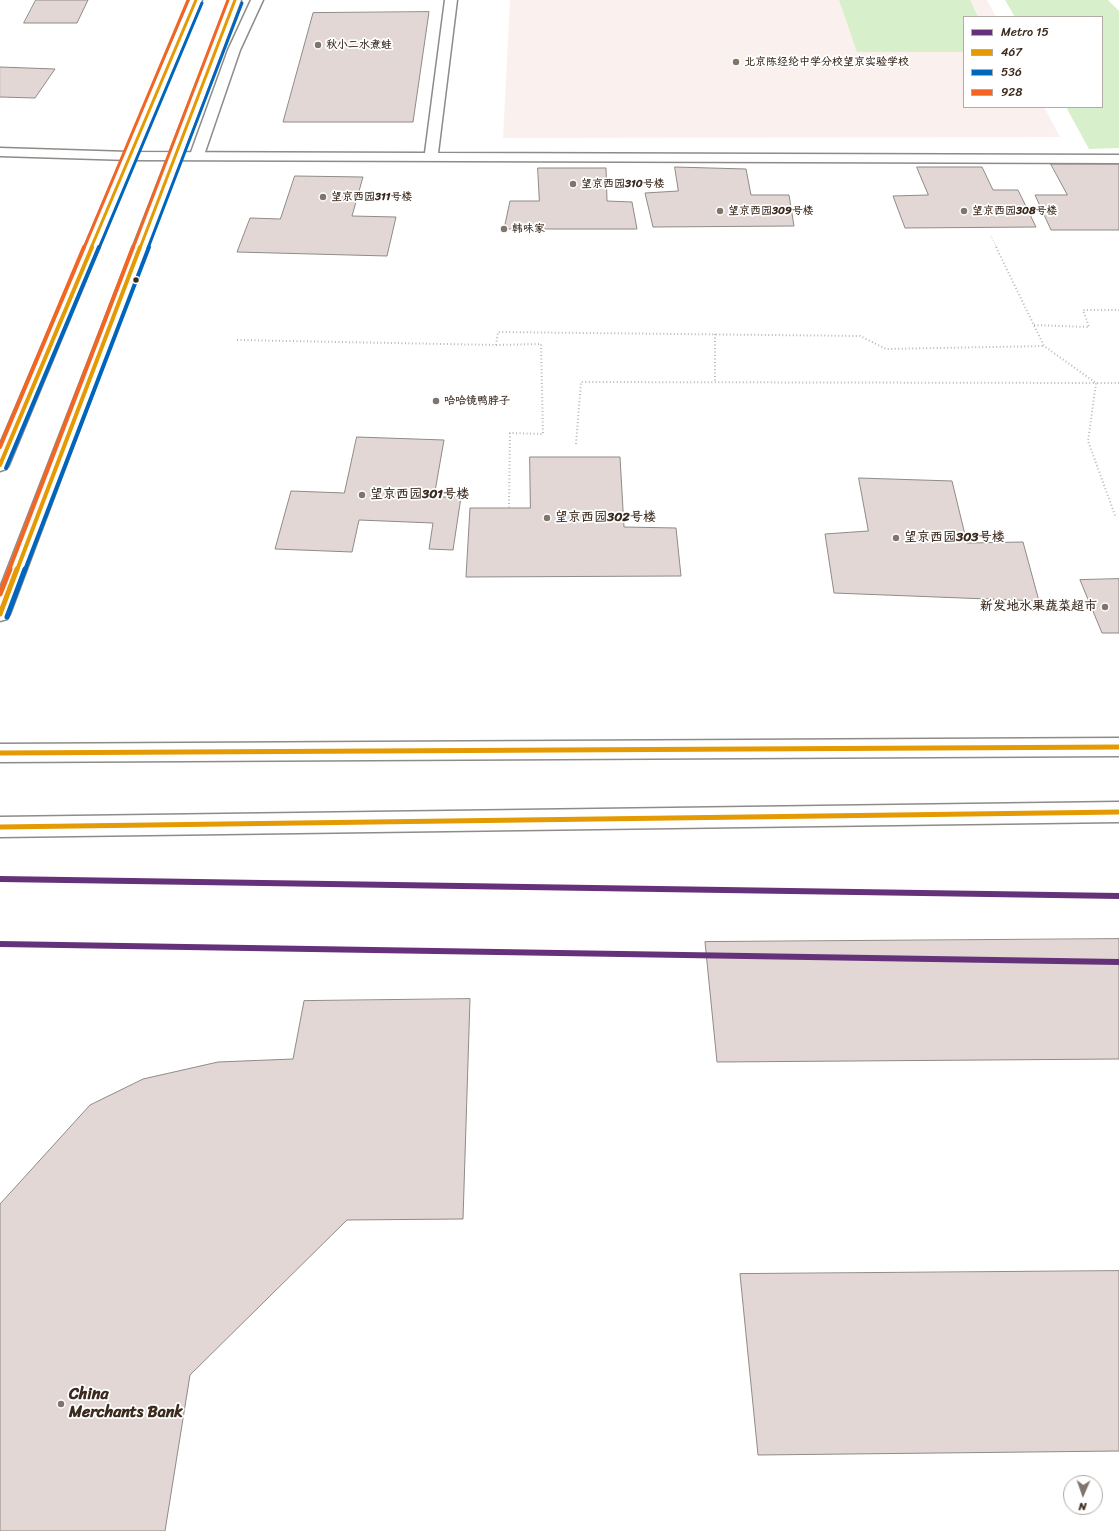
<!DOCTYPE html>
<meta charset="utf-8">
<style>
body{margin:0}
#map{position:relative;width:1119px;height:1531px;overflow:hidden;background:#fff;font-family:Sriracha,sans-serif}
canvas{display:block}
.legend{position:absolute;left:963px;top:16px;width:140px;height:92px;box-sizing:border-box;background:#fff;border:1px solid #b1aaa5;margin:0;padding:5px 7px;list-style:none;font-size:12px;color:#3b2a1e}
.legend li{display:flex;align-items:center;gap:8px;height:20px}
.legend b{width:20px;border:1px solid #b1aaa5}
.north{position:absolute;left:1063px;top:1475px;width:40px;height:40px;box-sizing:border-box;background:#fff;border:1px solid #b1aaa5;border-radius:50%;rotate:182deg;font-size:11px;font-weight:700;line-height:16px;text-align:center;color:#3b2a1e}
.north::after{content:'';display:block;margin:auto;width:14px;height:18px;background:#80756d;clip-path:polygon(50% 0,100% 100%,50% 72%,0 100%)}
</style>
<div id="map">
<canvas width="1119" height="1531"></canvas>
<ul class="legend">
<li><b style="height:5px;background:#653279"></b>Metro 15</li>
<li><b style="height:5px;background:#e49a03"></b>467</li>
<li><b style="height:5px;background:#0065bd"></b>536</li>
<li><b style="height:5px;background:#f26522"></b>928</li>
</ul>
<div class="north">N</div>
</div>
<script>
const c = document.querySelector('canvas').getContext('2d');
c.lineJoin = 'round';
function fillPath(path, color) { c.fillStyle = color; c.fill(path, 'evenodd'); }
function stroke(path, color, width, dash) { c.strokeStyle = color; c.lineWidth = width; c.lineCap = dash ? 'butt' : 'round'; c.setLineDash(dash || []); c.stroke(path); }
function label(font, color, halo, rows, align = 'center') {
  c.font = font + ' Sriracha,"LXGW WenKai TC",sans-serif'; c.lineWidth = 3.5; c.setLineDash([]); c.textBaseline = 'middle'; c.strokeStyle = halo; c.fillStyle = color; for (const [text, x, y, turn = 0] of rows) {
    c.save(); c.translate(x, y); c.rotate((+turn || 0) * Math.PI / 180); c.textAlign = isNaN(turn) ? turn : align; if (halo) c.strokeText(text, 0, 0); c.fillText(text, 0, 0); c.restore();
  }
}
const built = new Path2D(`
 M510 0H987L996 17H964V107H1044L1060 137 503 138Z`);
const green = new Path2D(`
 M839 0H970L978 17H964V52H857Z
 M1005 0H1108L1119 11V148L1089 149 1066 107H1102V17H1015Z`);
const building = new Path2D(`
 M36 0H88L77 23H24Z
 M429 12 413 122H283L313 13Z
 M0 67 55 69 35 98 0 97Z
 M1051 164H1119V230H1051L1035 195H1067Z
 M675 167 746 169 751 195H789L794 226 653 227 645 193 678 191Z
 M917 167H982L993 190H1018L1036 227 905 228 893 196 928 195Z
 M538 168H606L607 201 632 202 637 229H504L510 201H539Z
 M295 176 363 177 352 216 396 217 387 256 237 252 250 218 280 219Z
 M357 437 444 440 434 497H461L453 550 429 549 433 523 359 520 352 552 275 549 291 491 344 493Z
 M530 457H620L624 527 676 528 681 576 466 577 470 508H530Z
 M859 478 952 481 967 543 1023 542 1039 601 834 593 825 534 868 531Z
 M1119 579V633H1102L1080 580Z
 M1119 939V1059L717 1062 705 942Z
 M470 999 463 1219 347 1220 190 1375 165 1531H0V1204L90 1105 143 1079 218 1062 293 1059 304 1001Z
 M1119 1271V1451L758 1455 740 1274Z`);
const pathFar1 = new Path2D(`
 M991 236 997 248`);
const path = new Path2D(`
 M996 247 1044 346 1096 383H1119
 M1034 325 1089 327 1083 310H1119
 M715 334V382
 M237 340 496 345 498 332 860 336 886 349 1044 346
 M496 345 541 344 543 434 510 433 509 508
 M576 444 581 382 1096 383 1088 441 1116 518`);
const minor = new Path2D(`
 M445 0H457L438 153 1119 155V163L129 160 0 156V148L129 152 425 153Z`);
const tertiary = new Path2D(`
 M251 0H263L240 50 204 155 202 158H192L190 155 228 50Z
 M1119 738V756L0 762V744Z
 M1119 802V822L0 837V817Z`);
const secondary = new Path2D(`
 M190 0H202L9 465 6 469 0 471V444Z
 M229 0H241L10 614 7 619 0 621V588Z`);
const bus1Far2 = new Path2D(`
 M91 248 196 0
 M140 248 235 0`);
const bus1Far1 = new Path2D(`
 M0 465 92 247
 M17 570 140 247`);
const bus1 = new Path2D(`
 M0 614 17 569
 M0 753 1119 747
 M0 827 1119 812`);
const bus2Far2 = new Path2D(`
 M99 248 202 3
 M148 248 242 3`);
const bus2Far1 = new Path2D(`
 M6 468 99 247
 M25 570 149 247`);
const bus2 = new Path2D(`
 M7 617 25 569`);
const bus3Far2 = new Path2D(`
 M84 248 188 0
 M133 248 228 0`);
const bus3Far1 = new Path2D(`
 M0 447 84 247
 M9 570 133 247`);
const bus3 = new Path2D(`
 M0 594 10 569`);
const metro1 = new Path2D(`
 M0 879 1119 896
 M0 944 1119 962`);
const markers = [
 [318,45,4,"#80756d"],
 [736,62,4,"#80756d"],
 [573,184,4,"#80756d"],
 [323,197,4,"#80756d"],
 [720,211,4,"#80756d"],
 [964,211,4,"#80756d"],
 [504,229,4,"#80756d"],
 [136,280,3.5,"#3b2a1e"],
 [436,401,4,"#80756d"],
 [362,495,4,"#80756d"],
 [547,518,4,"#80756d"],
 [896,538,4,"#80756d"],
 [1105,607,4,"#80756d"],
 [61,1404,4,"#80756d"]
];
const farPoinames = [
 ["秋小二水煮蛙",326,45],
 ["北京陈经纶中学分校望京实验学校",744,62],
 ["望京西园310号楼",581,184],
 ["望京西园311号楼",331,197],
 ["望京西园309号楼",728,211],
 ["望京西园308号楼",972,211],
 ["韩味家",512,229],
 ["哈哈镜鸭脖子",444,401]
];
const poiNames = [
 ["望京西园301号楼",370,495],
 ["望京西园302号楼",555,518],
 ["望京西园303号楼",904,538],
 ["新发地水果蔬菜超市",1097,607,"right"]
];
const nearPoinames = [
 ["China",69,1395],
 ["Merchants Bank",69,1413]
];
fillPath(built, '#faf1ee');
fillPath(green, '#d7f0cb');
fillPath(building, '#e2d7d4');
stroke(building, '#8e8b88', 1);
stroke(minor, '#8e8b88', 3);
stroke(tertiary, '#8e8b88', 3);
stroke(secondary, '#8e8b88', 3);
stroke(pathFar1, '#b9b8b6', 1.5, [0.5, 2]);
stroke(path, '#b9b8b6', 2, [1, 2.5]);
fillPath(minor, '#fff');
fillPath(tertiary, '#fff');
fillPath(secondary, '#fff');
stroke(bus1Far2, '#e49a03', 3);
stroke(bus1Far1, '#e49a03', 4);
stroke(bus1, '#e49a03', 5);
stroke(bus2Far2, '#0065bd', 3);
stroke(bus2Far1, '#0065bd', 4);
stroke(bus2, '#0065bd', 5);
stroke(bus3Far2, '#f26522', 3);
stroke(bus3Far1, '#f26522', 4);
stroke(bus3, '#f26522', 5);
stroke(metro1, '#653279', 6);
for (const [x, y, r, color] of markers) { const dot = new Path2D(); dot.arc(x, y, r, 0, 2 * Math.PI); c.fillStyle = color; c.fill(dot); stroke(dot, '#fff', 1.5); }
label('bold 11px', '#3b2a1e', '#fff', farPoinames, 'left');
label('bold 13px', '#3b2a1e', '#fff', poiNames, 'left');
label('bold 16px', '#3b2a1e', '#fff', nearPoinames, 'left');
</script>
